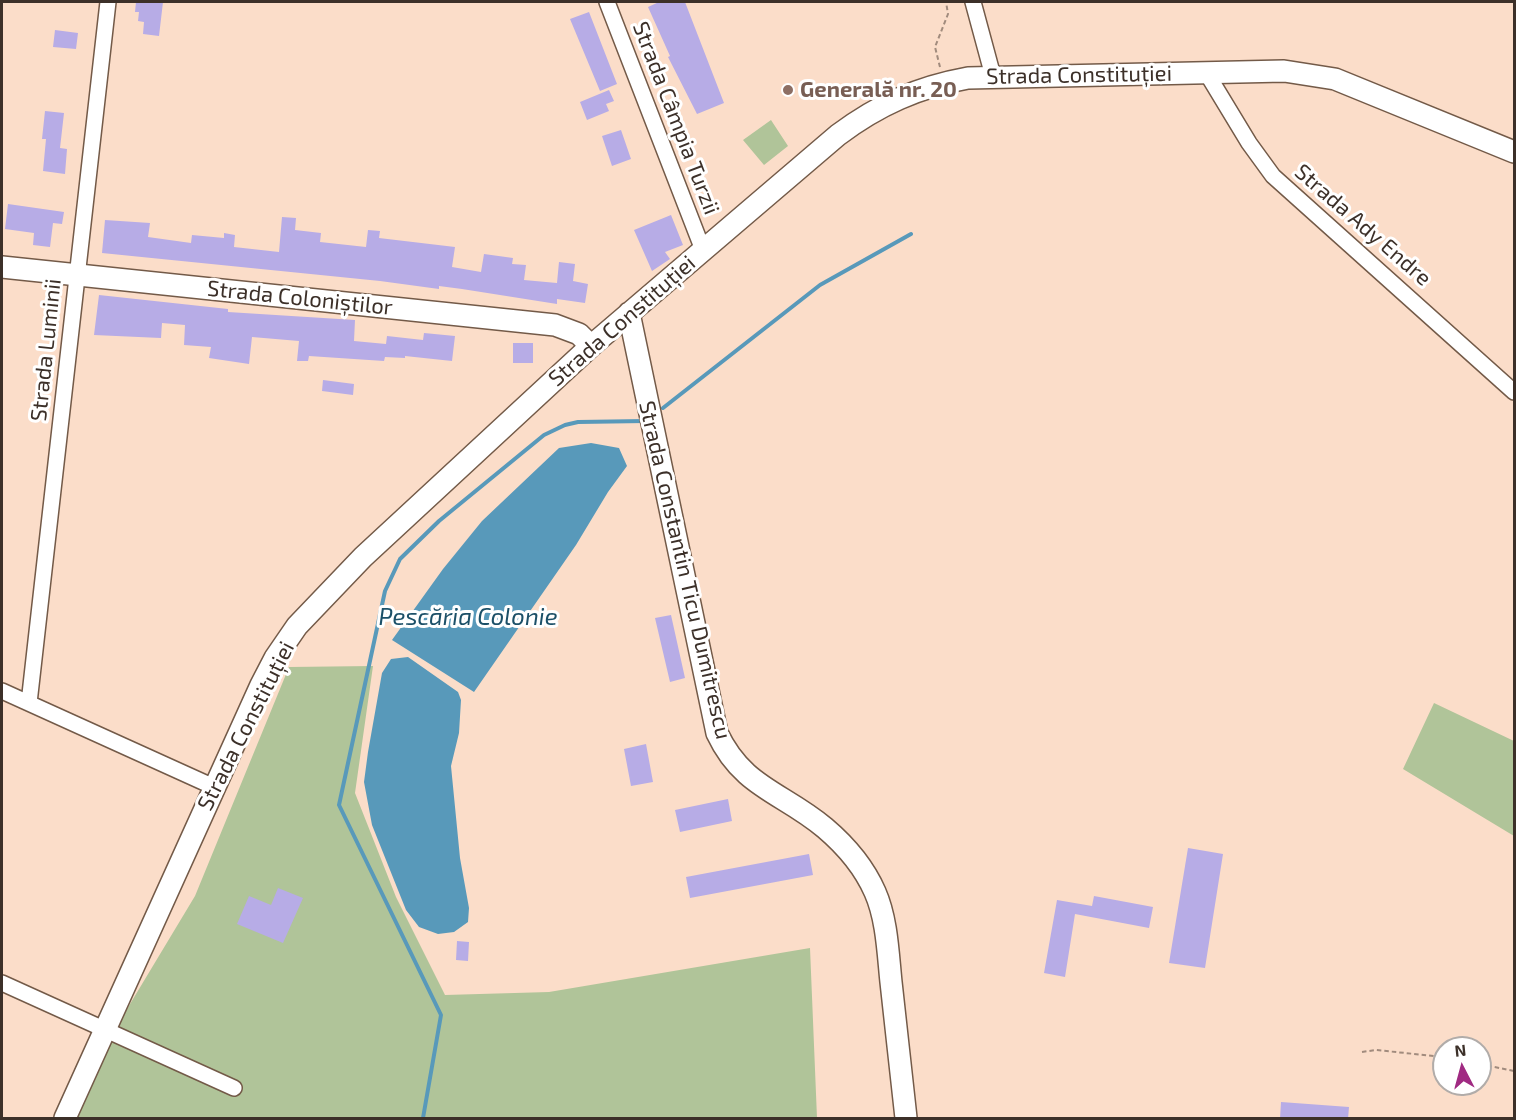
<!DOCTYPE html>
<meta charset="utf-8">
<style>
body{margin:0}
#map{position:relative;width:1516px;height:1120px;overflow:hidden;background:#fbddc9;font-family:"Exo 2",sans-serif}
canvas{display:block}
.frame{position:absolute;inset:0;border:3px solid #3c3029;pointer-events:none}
.north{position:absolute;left:1432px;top:1036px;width:60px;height:60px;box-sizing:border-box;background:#fff;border:2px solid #b1aca9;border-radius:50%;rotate:354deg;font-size:16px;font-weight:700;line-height:24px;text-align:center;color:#3c3029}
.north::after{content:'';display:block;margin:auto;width:21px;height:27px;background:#a02a82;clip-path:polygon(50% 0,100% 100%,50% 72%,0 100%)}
</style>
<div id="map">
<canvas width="1516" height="1120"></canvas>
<div class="frame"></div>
<div class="north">N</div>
</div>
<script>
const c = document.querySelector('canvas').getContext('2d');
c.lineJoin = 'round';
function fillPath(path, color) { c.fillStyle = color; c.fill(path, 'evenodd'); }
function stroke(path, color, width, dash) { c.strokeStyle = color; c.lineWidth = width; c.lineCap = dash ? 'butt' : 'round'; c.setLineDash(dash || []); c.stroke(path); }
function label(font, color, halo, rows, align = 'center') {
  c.font = font + ' "Exo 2",sans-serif'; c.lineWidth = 6; c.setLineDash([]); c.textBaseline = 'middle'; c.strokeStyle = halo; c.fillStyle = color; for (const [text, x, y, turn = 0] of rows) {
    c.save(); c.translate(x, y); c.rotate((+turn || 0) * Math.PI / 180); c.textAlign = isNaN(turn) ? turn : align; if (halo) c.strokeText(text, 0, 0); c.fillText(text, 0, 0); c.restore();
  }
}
const green = new Path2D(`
 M771 120 788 146 764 165 743 140Z
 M373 666 355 793 396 897 445 995 549 992 810 948 817 1118H74L127 1009 195 896 289 667Z
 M1434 703 1514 741V836L1403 769Z`);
const water = new Path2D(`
 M591 443 619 448 627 466 608 492 576 545 474 692 392 640 443 569 482 521 559 448Z
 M408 657 458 692 461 700 459 733 451 766 460 858 469 908 468 922 454 932 438 934 419 927 406 910 372 825 364 782 368 752 382 673 391 659Z`);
const stream = new Path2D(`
 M663 408 820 285 911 234
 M423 1118 441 1015 339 805 385 591 400 559 439 521 544 435 565 425 578 422 645 421`);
const building = new Path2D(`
 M136 2H163L159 36 143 34 144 22 138 21 139 12H135Z
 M659 2H685L724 103 697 114 668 57 670 56 648 7Z
 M589 12 617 84 600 91 570 19Z
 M55 30 78 33 76 49 53 47Z
 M609 90 614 101 606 104 609 111 587 120 580 102Z
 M45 111 64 113 60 148 67 149 65 174 43 171 46 139H42Z
 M621 130 631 159 612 166 602 136Z
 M8 204 64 212 62 224 53 223 50 247 33 245 34 233 5 229Z
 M671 215 683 245 665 252 670 259 652 271 634 230Z
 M282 217 296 218 295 230 321 233 320 242 366 247 368 230 380 231 379 238 455 247 452 267 481 272 484 254 513 258 512 264 526 265 524 280 557 283 559 262 575 264 573 281 588 284 585 303 557 299V304L462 289 439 286V289L380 281 102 253 105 220 150 223 148 237 191 243 192 235 224 238V233L235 235 234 247 279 252Z
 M99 295 228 309V312L355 320 354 341 386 344 387 336 423 340 424 333 455 336 452 361 405 356V358L385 357 384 361 309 356 308 361H297L299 341 252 337 249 364 209 358 211 347 184 345 185 325 162 323 161 338 94 335Z
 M513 343H533V363H513Z
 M323 380 354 384 353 395 322 391Z
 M671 615 685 678 670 682 655 618Z
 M646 744 653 782 631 786 624 749Z
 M728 799 732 821 680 832 675 810Z
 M1188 848 1223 854 1205 968 1169 963Z
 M809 854 813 875 690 898 686 877Z
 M278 888 303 898 283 943 237 924 249 896 271 905Z
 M1094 896 1153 907 1149 928 1075 914 1065 977 1044 973 1057 900 1092 906Z
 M457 941 469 942 468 961 456 960Z
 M1281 1102 1349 1107 1348 1119H1280Z`);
const path = new Path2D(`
 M940 67 935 47 948 14 946 2
 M1362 1052 1376 1050 1444 1057
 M1480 1064 1514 1071`);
const street = new Path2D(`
 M607 2 703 250
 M973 2 993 76
 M1206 72 1249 143 1273 176 1514 392
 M2 691 214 787
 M29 703 108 2
 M2 983 234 1088`);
const secondary = new Path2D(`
 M2 267 555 325 579 334 591 346
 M629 313 717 733C743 788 782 792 825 828 845 845 864 867 875 892 887 919 888 953 891 982 896 1027 901 1073 906 1118
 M65 1118 261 685 275 658 297 626 363 557 591 346 838 135C878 105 918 87 968 78L1284 71 1335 79 1514 152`);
const markers = [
 [788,90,6,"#8d6e63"]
];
const streetNames = [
 ["Strada Constituției",1079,75,-1],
 ["Strada Câmpia Turzii",676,118,69],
 ["Strada Ady Endre",1363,225,41],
 ["Strada Coloniștilor",300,298,6],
 ["Strada Constituției",622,321,-41],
 ["Strada Luminii",46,350,-84],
 ["Strada Constantin Ticu Dumitrescu",685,570,77],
 ["Strada Constituției",246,726,-63]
];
const educationNames = [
 ["Generală nr. 20",800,90]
];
const waterNames = [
 ["Pescăria Colonie",468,617]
];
fillPath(green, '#b0c499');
fillPath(water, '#5899ba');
stroke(stream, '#5899ba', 4);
fillPath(building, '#b7ace6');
stroke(street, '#735a48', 18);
stroke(secondary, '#735a48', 24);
stroke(path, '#a18b7d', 2, [4.5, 3]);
stroke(street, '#fff', 15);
stroke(secondary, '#fff', 21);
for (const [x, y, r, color] of markers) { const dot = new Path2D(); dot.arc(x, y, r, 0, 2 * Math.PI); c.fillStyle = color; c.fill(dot); stroke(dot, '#fff', 2); }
label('22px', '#3c3029', '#fff', streetNames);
label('bold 22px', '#785e54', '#fff', educationNames, 'left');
label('italic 24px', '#1c5068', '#fff', waterNames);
</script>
